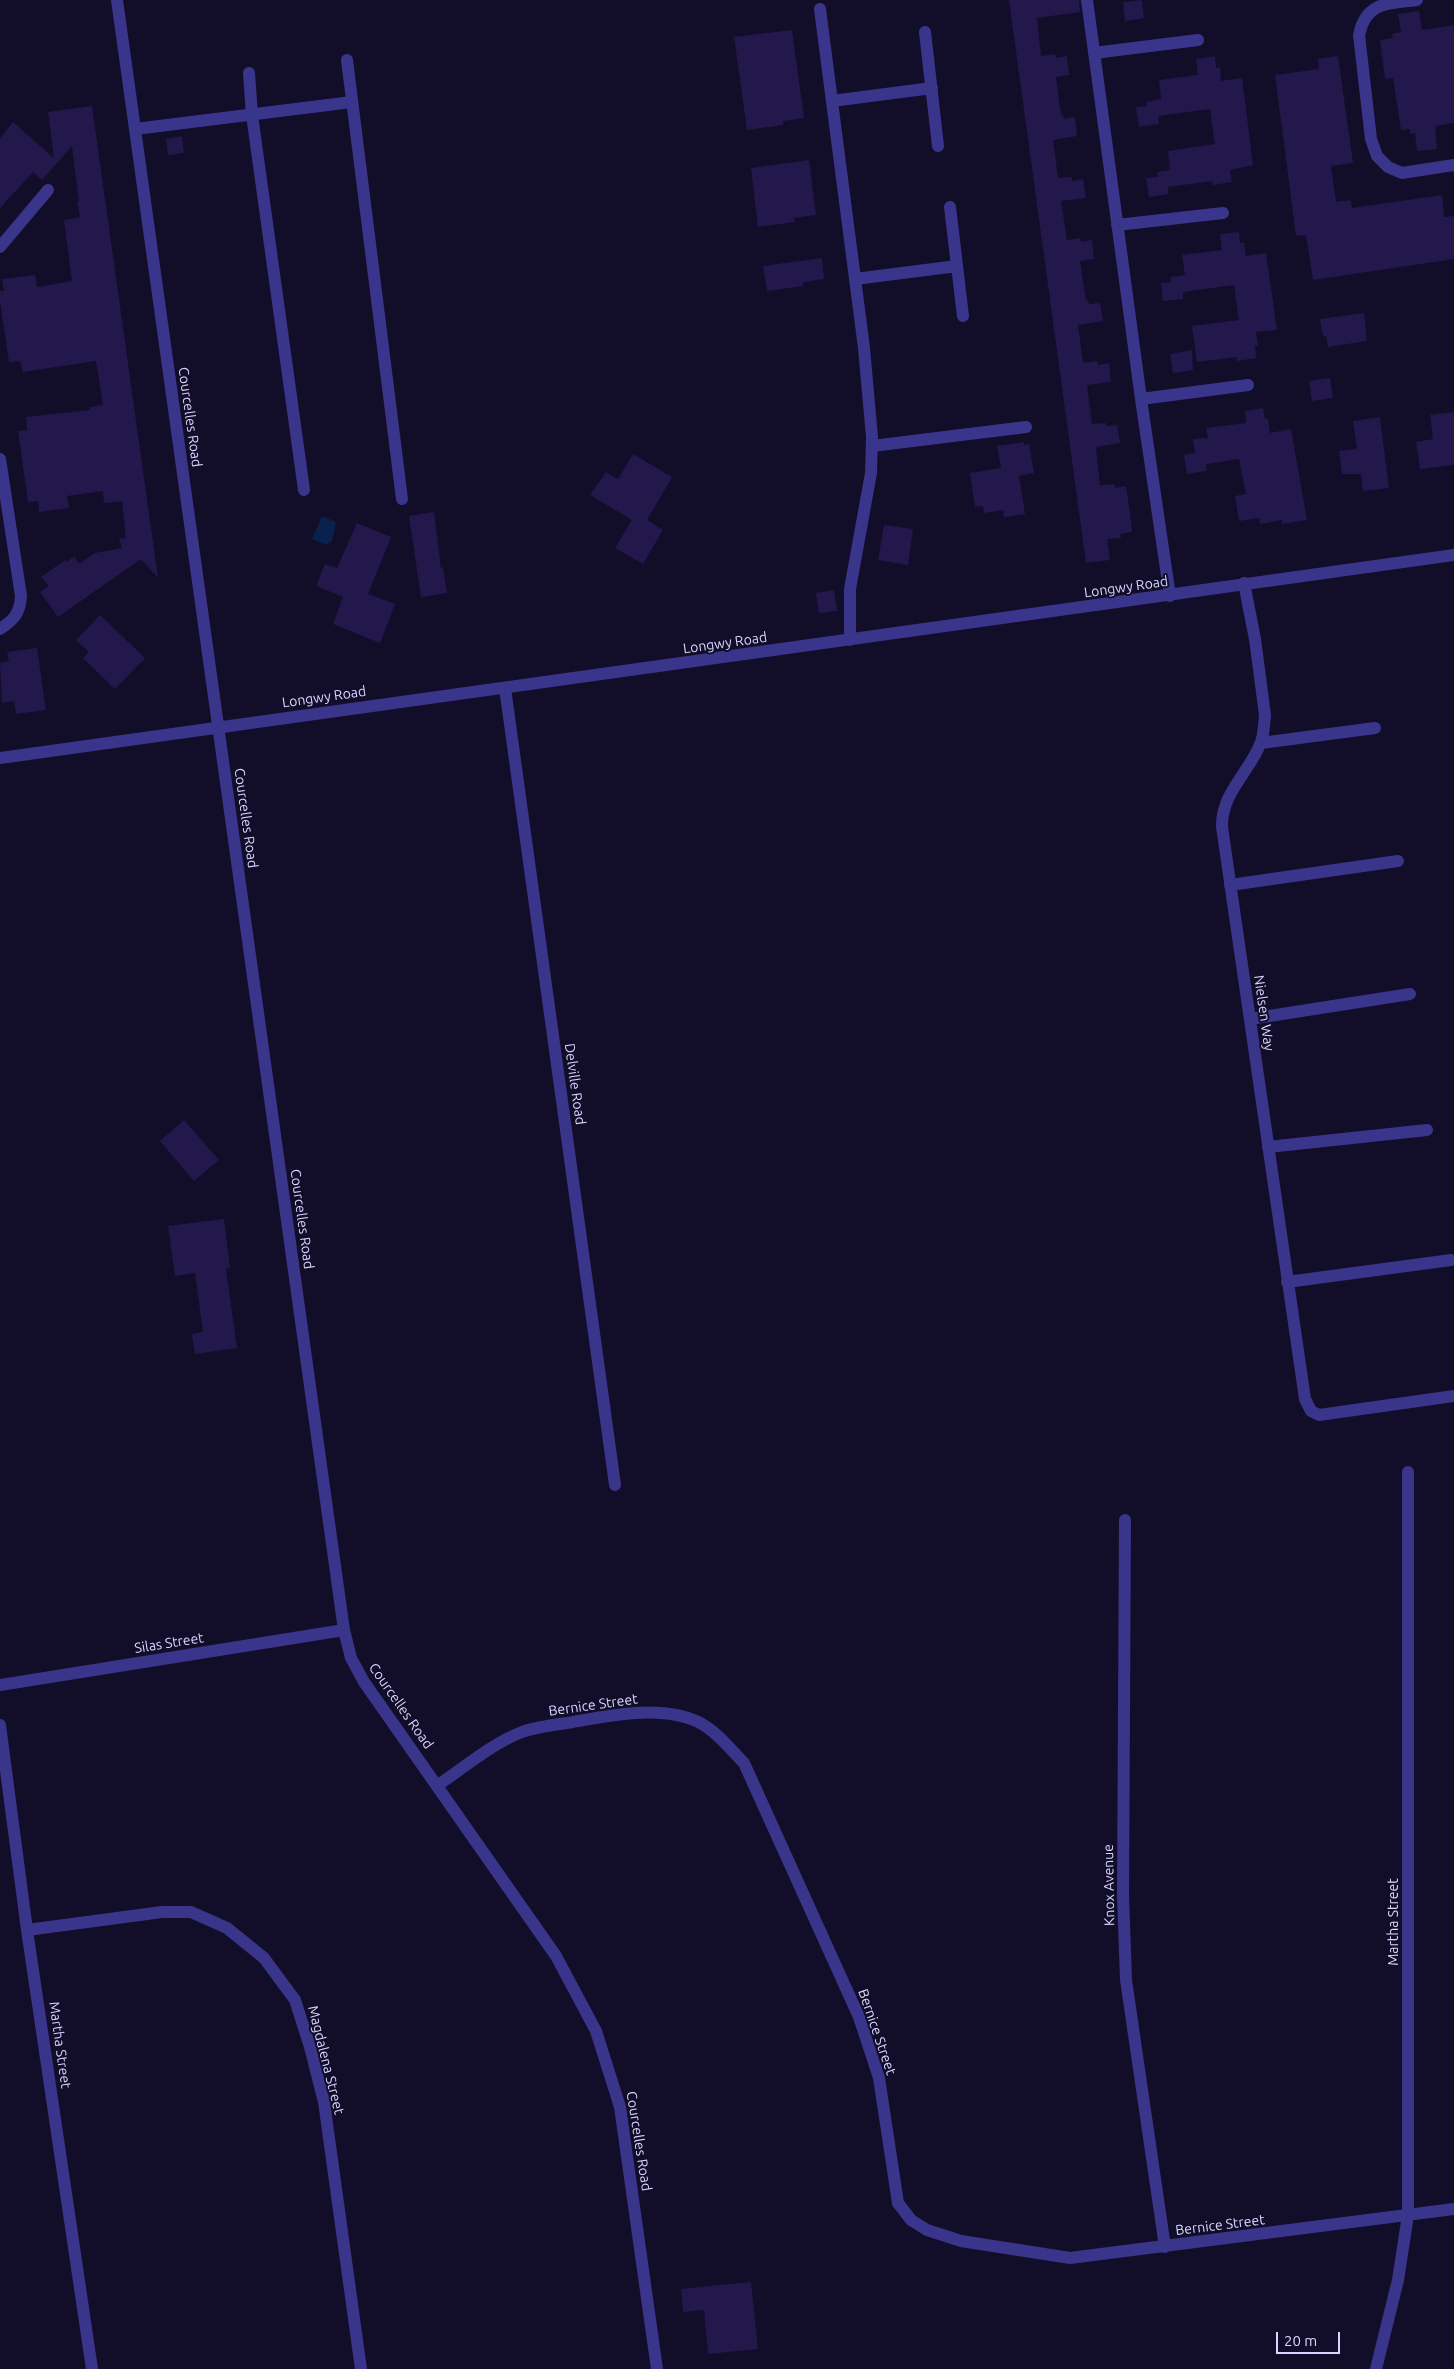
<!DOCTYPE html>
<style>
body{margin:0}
#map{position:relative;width:1454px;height:2369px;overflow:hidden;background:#120e29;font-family:Ubuntu,sans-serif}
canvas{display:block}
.scale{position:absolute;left:1276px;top:2332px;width:64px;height:22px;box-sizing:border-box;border:2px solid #dad5ff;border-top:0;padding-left:6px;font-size:15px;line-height:18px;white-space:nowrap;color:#dad5ff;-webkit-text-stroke:4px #120e29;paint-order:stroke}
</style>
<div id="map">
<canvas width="1454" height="2369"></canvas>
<div class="scale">20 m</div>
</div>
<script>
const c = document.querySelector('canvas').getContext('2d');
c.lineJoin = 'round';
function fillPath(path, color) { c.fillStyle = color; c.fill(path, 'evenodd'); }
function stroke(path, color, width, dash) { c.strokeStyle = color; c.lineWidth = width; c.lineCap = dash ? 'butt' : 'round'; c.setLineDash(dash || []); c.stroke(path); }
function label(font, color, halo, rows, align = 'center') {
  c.font = font + ' Ubuntu,sans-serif'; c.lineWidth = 4; c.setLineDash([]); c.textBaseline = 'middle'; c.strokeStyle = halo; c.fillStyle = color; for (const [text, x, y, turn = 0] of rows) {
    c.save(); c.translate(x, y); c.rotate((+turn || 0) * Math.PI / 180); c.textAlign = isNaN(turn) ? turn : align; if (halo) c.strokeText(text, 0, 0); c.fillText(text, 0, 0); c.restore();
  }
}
const water = new Path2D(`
 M322 516 336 522 332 541 326 545 312 539Z`);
const building = new Path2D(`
 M1009 0H1079L1080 12 1037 18 1041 56 1055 54 1056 58 1067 56 1069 75 1056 77 1061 115H1063L1064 119 1075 117 1077 136 1053 140 1058 178 1072 177V181L1083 179 1086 198 1061 201 1067 240 1080 238 1081 242 1092 240 1094 259 1080 261 1086 301 1088 300 1089 304 1100 303 1103 321 1078 325 1083 363 1097 361 1098 365 1109 363 1111 382 1087 385 1092 424 1106 423V426L1117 425 1120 443 1096 447 1100 485 1114 484 1115 488 1126 486 1130 513 1132 532 1120 534 1121 538 1107 539 1110 560 1086 563Z
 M1142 0 1144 18 1125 21 1123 2Z
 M1419 11 1422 30 1454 25V123L1435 126 1437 149 1417 151 1415 133 1410 134V129L1401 130 1393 78 1385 79 1380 40 1393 38 1392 34 1401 32 1398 14Z
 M792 30 804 118 783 121V125L747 130 734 37Z
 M1215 56 1216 68 1220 67 1221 81 1242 78 1253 165 1230 170 1232 182 1213 185 1212 181 1168 187V194L1149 197 1146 178 1158 177 1157 172 1170 170 1168 151 1215 144 1210 109 1158 116 1159 124 1139 127 1136 107 1147 106V102L1161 99 1159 80 1198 75 1196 59Z
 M1338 56 1353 163 1331 166 1336 202 1351 200 1352 208 1442 195 1444 217 1454 216V259L1313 280 1306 235 1296 236 1275 75 1319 69 1318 59Z
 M92 106 158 578 141 559 58 617 40 592 49 586 41 577 65 560 67 562 74 556 79 564 95 553 122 548 119 539 126 538 122 501 104 503 103 491 67 496 69 508 39 512 38 501 28 502 18 431 27 430 26 417 90 410V407L103 405 96 361 23 372 20 361 9 362 0 301V291H4L2 279 35 275 37 287 72 281 64 220 80 217 77 201H79L72 146 42 180 33 172 0 208V138L13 122 54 158 48 112Z
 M182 136 184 153 168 155 166 139Z
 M809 160 816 215 794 218 795 222 758 227 751 168Z
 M1239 232 1240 243H1244L1246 256 1266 253 1277 330 1256 332 1258 346H1255L1256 358 1237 361V357L1197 362 1192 326 1239 320 1234 285 1183 292V299L1163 301 1161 283 1171 282V277L1185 275 1182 255 1222 250 1220 234Z
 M822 258 824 279 803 282V286L767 291 763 266Z
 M1364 313 1367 341 1328 347 1326 336H1323L1320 319Z
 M1192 350 1193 370 1173 373 1170 354Z
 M1330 378 1333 398 1312 401 1309 381Z
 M1263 408 1265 419 1268 418 1270 433 1291 429 1307 520 1282 524V520L1260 524 1259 518 1239 521 1235 496 1246 494 1239 459 1206 464 1207 471 1187 474 1184 455 1195 453 1193 439 1208 438 1206 428 1246 423 1245 411Z
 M1454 412V465L1420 469 1416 442 1433 439 1430 415Z
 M1380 417 1389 488 1363 491 1361 474H1342L1339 451 1357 449 1353 421Z
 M1024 442V445L1029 444 1034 473 1019 476 1025 514 1004 517 1003 510 984 513 983 506 975 507 970 473 1001 468 997 446Z
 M633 454 672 477 647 520 663 530 643 564 615 548 632 520 590 495 606 472 618 479Z
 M434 512 441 568 443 567 447 593 421 597 409 516Z
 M357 523 391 537 368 594 395 604 380 643 333 624 343 597 316 586 325 564 337 568Z
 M884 525 913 529 908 565 878 560Z
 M834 590 837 611 819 613 816 593Z
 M100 615 145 658 115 689 83 658 89 652 76 640Z
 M37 648 46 710 16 714 14 701 2 703 0 663 9 661 7 652Z
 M184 1120 219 1160 194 1181 160 1141Z
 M224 1219 230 1268 226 1269 237 1348 195 1354 192 1334 203 1332 195 1273 175 1276 168 1226Z
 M751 2282 758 2349 708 2354 704 2310 683 2312 681 2289Z`);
const minor = new Path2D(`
 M117 0 344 1630 351 1658 364 1682 556 1956 596 2031 620 2107 657 2369
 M1087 0 1141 399 1170 596
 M1417 0C1388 4 1366 1 1359 35L1371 139 1377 156 1388 167 1402 173 1454 165
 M820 9 864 348 872 437 871 473 850 589V640
 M925 32 938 146
 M1094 53 1198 40
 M347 60 402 499
 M249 73 252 115 304 490
 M832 101 932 88
 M135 129 352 102
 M950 207 963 316
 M1117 225 1223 213
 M0 247 48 190
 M855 279 957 266
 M1141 399 1248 385
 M872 446 1026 427
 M0 459 21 596C20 613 14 620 0 629
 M1244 583 1255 639 1265 715C1264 724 1264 734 1261 742 1250 772 1221 793 1222 827L1305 1399 1311 1411 1319 1415 1454 1396
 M505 688 615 1485
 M1261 743 1375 728
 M0 758 1454 555
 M1230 885 1398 861
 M1250 1019 1410 994
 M1268 1147 1427 1130
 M1287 1282 1451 1260
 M1125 1520 1123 1896 1126 1980 1165 2247
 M0 1685 344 1630
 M0 1725 27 1930 92 2369
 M438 1785C465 1767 491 1744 522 1732 536 1727 552 1725 567 1723 607 1716 664 1703 702 1724 718 1733 731 1750 744 1763L859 2017 879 2078 898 2203 911 2220 927 2230 961 2241 1070 2258 1454 2209
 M27 1930 162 1912H191L227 1928 264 1958 295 2000 310 2047 324 2102 361 2369
 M1376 2369 1398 2280 1408 2215V1472`);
const streetNames = [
 ["Courcelles Road",190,417,82],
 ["Longwy Road",1126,587,-8],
 ["Longwy Road",725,643,-8],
 ["Longwy Road",324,697,-8],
 ["Courcelles Road",246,818,82],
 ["Nielsen Way",1264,1013,82],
 ["Delville Road",575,1084,82],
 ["Courcelles Road",302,1219,82],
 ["Silas Street",169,1643,-9],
 ["Bernice Street",593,1705,-8],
 ["Courcelles Road",401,1706,55],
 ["Knox Avenue",1109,1885,-91],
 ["Martha Street",1393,1922,-90],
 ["Bernice Street",877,2032,71],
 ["Martha Street",60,2045,82],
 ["Magdalena Street",326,2060,76],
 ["Courcelles Road",639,2141,81],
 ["Bernice Street",1220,2225,-7]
];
fillPath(water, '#08214d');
fillPath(building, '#22184b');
stroke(minor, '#38358b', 12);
label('14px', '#dad5ff', '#120e29', streetNames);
</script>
